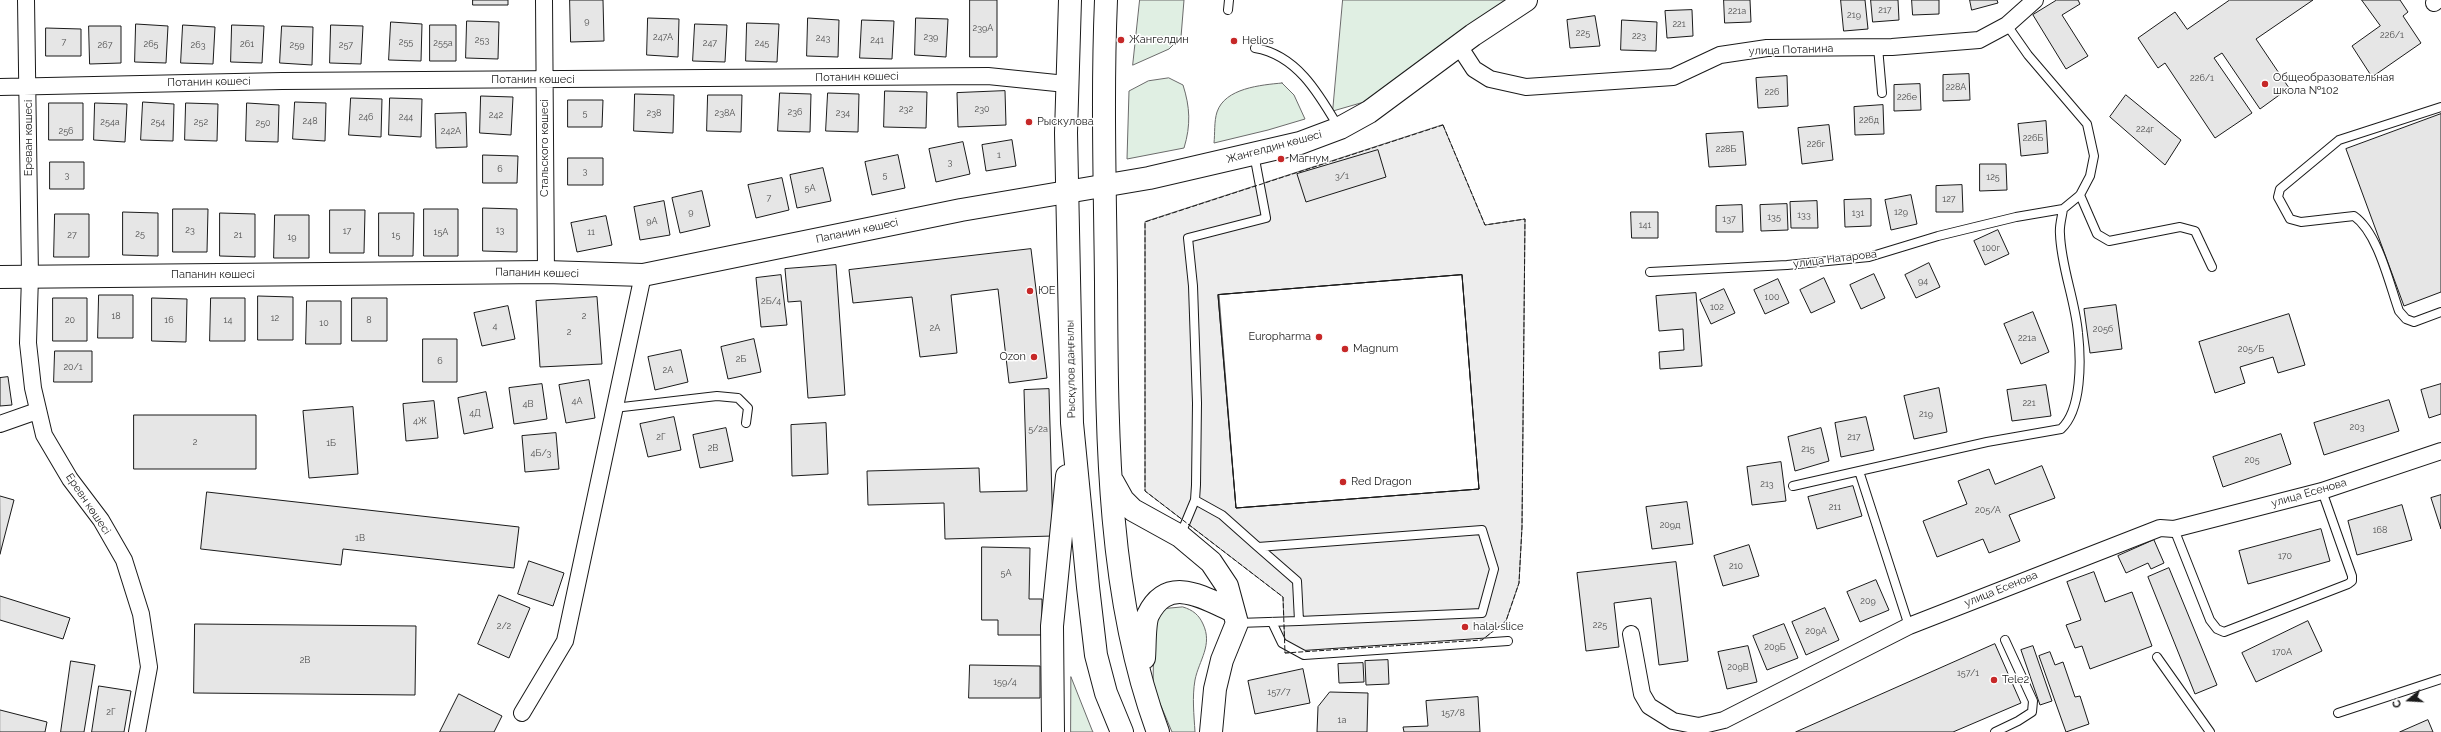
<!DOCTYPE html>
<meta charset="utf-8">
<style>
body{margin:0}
#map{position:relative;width:2441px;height:732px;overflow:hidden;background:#fff;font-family:Raleway,sans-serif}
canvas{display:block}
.north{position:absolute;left:2389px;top:680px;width:40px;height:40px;-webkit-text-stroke:3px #fff;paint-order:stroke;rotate:252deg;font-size:11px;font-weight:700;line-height:16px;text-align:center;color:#1a1a1a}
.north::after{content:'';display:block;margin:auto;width:14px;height:18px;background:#1a1a1a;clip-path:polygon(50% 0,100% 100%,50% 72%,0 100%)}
</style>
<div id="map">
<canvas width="2441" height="732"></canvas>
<div class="north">С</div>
</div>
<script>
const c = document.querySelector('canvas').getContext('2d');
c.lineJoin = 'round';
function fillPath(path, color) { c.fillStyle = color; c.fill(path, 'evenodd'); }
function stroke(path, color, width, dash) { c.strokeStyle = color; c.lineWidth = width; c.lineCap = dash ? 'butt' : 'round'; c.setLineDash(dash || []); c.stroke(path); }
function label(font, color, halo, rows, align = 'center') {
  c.font = font + ' Raleway,sans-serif'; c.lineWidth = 3; c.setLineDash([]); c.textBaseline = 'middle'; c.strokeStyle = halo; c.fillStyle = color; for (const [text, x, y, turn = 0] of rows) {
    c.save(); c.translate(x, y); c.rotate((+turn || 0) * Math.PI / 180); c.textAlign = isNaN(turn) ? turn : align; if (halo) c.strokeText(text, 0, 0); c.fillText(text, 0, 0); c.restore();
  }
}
const green = new Path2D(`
 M1140 0H1184L1181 37 1169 49 1133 65Z
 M1343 0H1518L1371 100 1333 111Z
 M1169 78 1183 85C1190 107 1191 125 1184 148L1127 159 1129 91 1148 81Z
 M1282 83 1294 95 1305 119 1268 130 1214 143C1215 134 1214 121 1217 112 1225 88 1261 85 1282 83Z
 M1183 607C1193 610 1199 615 1203 624 1213 645 1199 660 1195 680 1192 697 1194 715 1195 732H1172L1153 687 1154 627 1163 609Z
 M1071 677 1092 730 1093 732H1071Z`);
const parking = new Path2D(`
 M1443 125 1485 225 1525 219 1522 527 1519 583 1506 621 1482 640 1285 653 1283 597 1145 491V222ZM1462 275 1479 489 1236 508 1219 295Z`);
const building = new Path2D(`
 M473 0H508V5H473Z
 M570 0H603L604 41 571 42Z
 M970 0H997V57H970Z
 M1724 0H1750L1751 22 1725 23Z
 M1841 0H1865L1868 29 1844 31Z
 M1871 0H1898L1899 20 1873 22Z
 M1912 0H1939V14L1913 15Z
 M1970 0H1997L1998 3 1972 10Z
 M2057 0H2078L2080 4 2062 15 2088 56 2066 69 2033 15Z
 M2230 0H2313L2256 39 2289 88 2260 109 2222 53 2214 58 2252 113 2215 138 2165 63 2158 68 2138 38 2175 12 2187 29Z
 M2362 0H2400L2408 12 2403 16 2421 43 2372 77 2352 46 2380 26Z
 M1692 10 1693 36 1667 38 1665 11Z
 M1595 16 1600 46 1570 48 1567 20Z
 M648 18 679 19 678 57 647 55Z
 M808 18 839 20 838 57 807 56Z
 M916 18 948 19 946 57 915 55Z
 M862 20 894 21 892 59 860 58Z
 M1622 20 1657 22 1656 51 1621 50Z
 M467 21 499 22 498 59 466 58Z
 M391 22 422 24 421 61 389 60Z
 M747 23 779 24 777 62 746 61Z
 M136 24 168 26 166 63 135 62Z
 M695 24 727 25 725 62 693 61Z
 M183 25 215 27 213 64 181 63Z
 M232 25 264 26 262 63 231 62Z
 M331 25 363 26 361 64 330 63Z
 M430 25H456V61H430Z
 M89 26H121V63L90 64Z
 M282 26 313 27 312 65 280 63Z
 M46 28 81 29V56H46Z
 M1969 74 1970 100 1943 101V75Z
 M1787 76 1788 106 1758 108 1756 78Z
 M1920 84 1921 110 1894 111V85Z
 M885 91 927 92 926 128 884 127Z
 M1005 91 1006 125 958 127 957 93Z
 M780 93 811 94 810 132 778 131Z
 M828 93 859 94 858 132 826 131Z
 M635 94 674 95 673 133 634 131Z
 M708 95H742L741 132 707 131Z
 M2126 95 2181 140 2165 165 2110 117Z
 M481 96 513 97 511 135 480 133Z
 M351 98 382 99 381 137 349 135Z
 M390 98 422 99 421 137 389 135Z
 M568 100H603L602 127H568Z
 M143 102 174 104 173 141 141 140Z
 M295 102 326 103 325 141 293 139Z
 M49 103H83V140H49Z
 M95 103 127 104 125 142 94 140Z
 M186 103 218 104 217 141 185 140Z
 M247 103 279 105 278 142 246 141Z
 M1883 105 1884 134 1855 135 1854 107Z
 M466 113 467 147 436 148 435 114Z
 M2441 114V292L2404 306 2346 149Z
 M2046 121 2048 153 2021 156 2018 124Z
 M1829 125 1833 160 1802 164 1798 128Z
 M1743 132 1746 165 1709 167 1706 134Z
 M1012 140 1016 166 986 171 982 145Z
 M963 142 970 174 936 182 929 149Z
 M1378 150 1386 177 1306 202 1297 174Z
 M483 155 518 156 517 183H483Z
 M898 155 905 188 872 195 865 162Z
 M568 158H603V185H568Z
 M50 162H84V189H50Z
 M1980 164H2006L2007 190 1980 191Z
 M823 168 831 201 797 208 790 175Z
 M782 178 789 210 756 218 748 185Z
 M1962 185 1963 212H1936V186Z
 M702 191 710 226 680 233 672 198Z
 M1911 195 1917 224 1891 230 1885 200Z
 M1871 199V226L1845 227 1844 200Z
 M664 201 670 235 640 240 634 207Z
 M1817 201 1818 228H1791L1790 202Z
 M1787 204 1788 230 1761 231 1760 205Z
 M1742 205 1743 232H1716V206Z
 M483 208 517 209V252L483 251Z
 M173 209H208L207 252H173Z
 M424 209H458V256H424Z
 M330 210H365L364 253H330Z
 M123 212 158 213V256L123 255Z
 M1631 212H1658V238H1632Z
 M220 213 255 214V257L220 256Z
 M379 213H414L413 256H379Z
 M55 214H89V257H54Z
 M275 215H309V258H274Z
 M606 216 612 245 577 252 571 223Z
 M1998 230 2009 254 1985 265 1974 241Z
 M1031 249 1047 378 1009 383 998 289 951 295 957 353 920 357 912 297 853 303 849 270Z
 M1929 263 1940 287 1916 298 1905 275Z
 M836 265 845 395 808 398 801 301 788 302 785 269Z
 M1874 274 1885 298 1861 309 1850 285Z
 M781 275 787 325 761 327 756 278Z
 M1462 275 1479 489 1236 508 1218 295Z
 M1462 275 1479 489 1236 508 1218 295Z
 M1824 278 1835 302 1811 313 1800 290Z
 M1778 279 1789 303 1765 314 1754 290Z
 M1724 289 1735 313 1711 324 1700 300Z
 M1696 293 1702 366 1660 369 1659 352 1684 350 1683 329 1659 331 1656 296Z
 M99 295H133V338H98Z
 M258 296 293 297V340H258Z
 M597 297 602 364 540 367 536 301Z
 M53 298H87V341H53Z
 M152 298 187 299 186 342 152 341Z
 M211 298H245V341H210Z
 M352 298H387V341H352Z
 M307 301H341V344H306Z
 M2116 305 2122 349 2090 353 2084 309Z
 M508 306 515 339 482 346 474 313Z
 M2033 312 2049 352 2021 364 2004 324Z
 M2289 314 2305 365 2278 373 2273 357 2240 367 2245 383 2215 393 2199 342Z
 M423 339H457V382H423Z
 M754 339 761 372 728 379 721 347Z
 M681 350 688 382 655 390 648 357Z
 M55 351H92V382H54Z
 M8 377 12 405 0 406V378Z
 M589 380 595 418 566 423 559 385Z
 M542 384 547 419 514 424 509 388Z
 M2441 384V414L2429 418 2421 390Z
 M2046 385 2051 416 2012 421 2007 390Z
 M1939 388 1947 432 1914 439 1904 396Z
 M1049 389 1053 536 945 539 944 503 868 505 867 471 979 468 980 492 1027 491 1024 390Z
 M486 392 493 428 464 434 458 398Z
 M2389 400 2399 431 2324 455 2314 423Z
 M434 401 438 438 406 441 403 404Z
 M353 407 358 474 309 478 303 411Z
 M134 415H256V469H134Z
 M674 417 681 450 648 457 640 424Z
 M1866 417 1874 450 1841 457 1835 423Z
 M826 423 828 474 792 476 791 425Z
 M726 428 733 461 700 468 693 435Z
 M1821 428 1829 461 1795 471 1788 437Z
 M556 433 559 469 525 472 522 436Z
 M2281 434 2291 464 2223 487 2213 457Z
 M1781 462 1786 501 1752 505 1747 467Z
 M2042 466 2055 498 2009 515 2020 541 1989 553 1983 539 1937 557 1923 521 1967 504 1958 481 1989 469 1995 484Z
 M1853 486 1862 516 1817 529 1808 497Z
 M207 492 519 527 514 568 343 549 341 565 201 549Z
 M2441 495V529L2431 498Z
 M0 496 14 500 0 554Z
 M1687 502 1693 544 1652 549 1646 507Z
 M2402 505 2412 540 2357 555 2348 521Z
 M2321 529 2330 561 2248 584 2239 551Z
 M2154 540 2164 563 2151 569 2148 563 2126 573 2118 556Z
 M1749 545 1759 576 1723 586 1714 556Z
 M982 547 1030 548 1029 599H1042V635H998V620H982Z
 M529 561 564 573 553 606 518 594Z
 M1676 562 1688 661 1659 665 1651 598 1614 603 1619 647 1586 651 1577 573Z
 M2169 568 2217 685 2195 694 2148 577Z
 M2094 572 2105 602 2132 592 2152 646 2090 669 2082 646 2075 648 2066 625 2081 620 2067 582Z
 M1876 580 1889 610 1860 622 1847 592Z
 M499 595 530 608 509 658 478 644Z
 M0 596 70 618 63 639 0 620Z
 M1825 608 1839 640 1806 655 1792 622Z
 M2308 621 2322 651 2256 682 2242 653Z
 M195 624 416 626 415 695 194 693Z
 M1784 624 1798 658 1767 670 1753 636Z
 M1995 644 2021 703 1953 732H1796Z
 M1748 646 1757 682 1727 689 1718 652Z
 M2033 646 2052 701 2040 705 2021 650Z
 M2050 652 2055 665 2063 662 2075 697 2080 696 2089 724 2066 732 2039 656Z
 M1388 660 1389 684 1366 685 1365 661Z
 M71 661 95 665 84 732H61Z
 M1363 663 1364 682 1339 683 1338 664Z
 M970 665 1040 666V698H969Z
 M1303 669 1310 703 1255 714 1248 681Z
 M99 686 131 691 124 732H92Z
 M1330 692 1368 693 1367 732H1317L1318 707Z
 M459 694 502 716 494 732H440Z
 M1478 697 1480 732H1404L1403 727 1428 726 1426 701Z
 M0 710 47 722 45 732H0Z
 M2428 720 2433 732H2400Z`);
const lane = new Path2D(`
 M1228 10 1229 0
 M1878 47 1882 93
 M1255 48C1297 55 1319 94 1339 128
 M2441 107 2339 140 2280 189 2278 197 2290 219 2301 222 2354 216C2378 233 2389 283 2399 311L2406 319 2414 322 2441 312
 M2080 195 2097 234 2109 241 2180 227 2195 231 2212 267
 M1650 272 1787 265 1869 257 1938 236 2016 217 2063 209
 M614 408 717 396 738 398 748 408 746 423
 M1859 471 1909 626
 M1793 486 1987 442 2061 429C2082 410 2081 360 2078 333 2075 299 2061 267 2060 234 2059 226 2062 217 2063 209L2080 195 2090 176 2094 156 2087 124 2028 55 2007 25
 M1195 500 1222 515 1258 547 1482 530 1494 569 1482 613 1299 621 1297 581 1258 547
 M2174 529 2210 620 2217 629 2224 632 2348 584 2352 581V576L2322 491
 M1180 536 1195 500 1196 485 1197 403 1193 286 1188 238 1266 218 1254 154
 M1272 622 1282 643 1304 655 1508 641
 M1238 623 1299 621
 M2157 657 2210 732
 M2338 713 2441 679
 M1995 732 2018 721 2032 712 2033 701 2005 640`);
const street = new Path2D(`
 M26 0 30 276 28 343 33 388 44 435 70 479 101 520 124 560 141 614 149 667 137 732
 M544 0 546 272
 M2434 3 2438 0
 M1459 46 1474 69 1490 79 1526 87 1673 77 1720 55 1767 48 1892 47 1979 40 2007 25 2035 0
 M0 87 282 81 988 76 1066 84
 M0 424 37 411
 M1631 634 1642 694 1649 706 1673 721 1699 726 1724 720 1909 626 2160 528 2174 529 2322 491 2441 451
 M522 713 565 641 643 275`);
const secondary = new Path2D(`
 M0 277 546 272 643 275 961 210 1149 178 1300 143 1340 128 1369 112 1473 35 1526 0`);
const primary = new Path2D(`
 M1070 0 1066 133 1072 423 1088 587 1096 655 1106 693 1122 732
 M1106 0C1102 94 1105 187 1106 282 1107 429 1106 593 1158 732
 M1113 482 1123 500 1133 510 1180 536 1211 562 1227 586 1237 623 1222 660 1215 689 1211 732
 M1144 658C1145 648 1144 624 1148 615 1168 574 1204 598 1233 611
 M1053 732 1052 626 1067 476`);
const fence = new Path2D(`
 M1443 125 1485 225 1525 219 1522 527 1519 583 1506 621 1482 640 1285 653 1283 597 1145 491V222Z`);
const markers = [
 [1121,40,4,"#c62828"],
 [1234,41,4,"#c62828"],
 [2265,84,4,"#c62828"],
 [1029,122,4,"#c62828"],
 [1281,159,4,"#c62828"],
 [1030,291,4,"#c62828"],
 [1319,337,4,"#c62828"],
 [1345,349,4,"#c62828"],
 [1034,357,4,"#c62828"],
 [1343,482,4,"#c62828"],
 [1465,627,4,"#c62828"],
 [1994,680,4,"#c62828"]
];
const numberNames = [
 ["217",1885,10],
 ["221а",1737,11],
 ["219",1854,15],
 ["9",587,21],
 ["221",1679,24],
 ["239А",983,28],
 ["225",1583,33],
 ["226/1",2392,35],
 ["223",1639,36],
 ["247А",663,37],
 ["239",931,37],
 ["243",823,38],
 ["253",482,40],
 ["241",877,40],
 ["7",64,42],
 ["255",406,42],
 ["255а",443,43],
 ["247",710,43],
 ["245",762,43],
 ["265",151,44],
 ["261",247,44],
 ["267",105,45],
 ["263",198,45],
 ["259",297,45],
 ["257",346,45],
 ["226/1",2202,78],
 ["228А",1956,87],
 ["226",1772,92],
 ["226е",1907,97],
 ["232",906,109],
 ["230",982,109],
 ["236",795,112],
 ["5",585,113],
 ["238",654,113],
 ["238А",725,113],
 ["234",843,113],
 ["242",496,115],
 ["246",366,117],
 ["244",406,117],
 ["226д",1869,120],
 ["248",310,121],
 ["254а",110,122],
 ["254",158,122],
 ["252",201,122],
 ["250",263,123],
 ["224г",2145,129],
 ["256",66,131],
 ["242А",451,131],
 ["226Б",2033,138],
 ["226г",1816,144],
 ["228Б",1726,149],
 ["1",999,155],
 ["3",950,162],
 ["6",500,169],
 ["3",585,171],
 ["3",67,175],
 ["5",885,175],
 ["3/1",1342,176],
 ["125",1993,177],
 ["5А",810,188],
 ["7",769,198],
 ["127",1949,199],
 ["9",691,212],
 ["129",1901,212],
 ["131",1858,213],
 ["133",1804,215],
 ["135",1774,217],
 ["137",1729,219],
 ["9А",652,221],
 ["141",1645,225],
 ["23",190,230],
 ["13",500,230],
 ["17",347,231],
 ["15А",441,232],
 ["11",591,232],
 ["25",140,234],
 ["27",72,235],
 ["21",238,235],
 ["15",396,235],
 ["19",292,237],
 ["100г",1991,248],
 ["94",1923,281],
 ["100",1772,297],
 ["2Б/4",771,301],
 ["102",1717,307],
 ["18",116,316],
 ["2",584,316],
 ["12",275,318],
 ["20",70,320],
 ["16",169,320],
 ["14",228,320],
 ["8",369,320],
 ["10",324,323],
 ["4",495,326],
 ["2А",935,328],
 ["205б",2103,329],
 ["2",569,332],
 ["221а",2027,338],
 ["205/Б",2251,349],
 ["2Б",741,359],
 ["6",440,361],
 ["20/1",73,367],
 ["2А",668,370],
 ["4А",577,401],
 ["221",2029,403],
 ["4В",528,404],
 ["4Д",475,413],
 ["219",1926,414],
 ["4Ж",420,421],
 ["203",2357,427],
 ["5/2а",1038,429],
 ["2Г",661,437],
 ["217",1854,437],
 ["2",195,442],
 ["1Б",331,443],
 ["2В",713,448],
 ["215",1808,449],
 ["4Б/3",541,453],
 ["205",2252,460],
 ["213",1767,484],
 ["211",1835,507],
 ["205/А",1988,510],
 ["209д",1670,525],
 ["168",2380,530],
 ["1В",360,538],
 ["170",2285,556],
 ["210",1736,566],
 ["5А",1006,573],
 ["209",1868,601],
 ["225",1600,625],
 ["2/2",504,626],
 ["209А",1816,631],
 ["209Б",1775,647],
 ["170А",2282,652],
 ["2В",305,660],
 ["209В",1738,667],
 ["157/1",1968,673],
 ["159/4",1005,682],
 ["157/7",1279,692],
 ["2Г",111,712],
 ["157/8",1453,713],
 ["1а",1342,720]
];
const poiNames = [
 ["Жангелдин",1129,40],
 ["Helios",1242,41],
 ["Общеобразовательная",2273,78],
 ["школа №102",2273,91],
 ["Рыскулова",1037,122],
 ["Магнум",1289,159],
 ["ЮЕ",1038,291],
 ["Europharma",1311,337,"right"],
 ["Magnum",1353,349],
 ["Ozon",1026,357,"right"],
 ["Red Dragon",1351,482],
 ["halal slice",1473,627],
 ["Tele2",2002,680]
];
const streetNames = [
 ["улица Потанина",1791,50,-2],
 ["Потанин көшесі",857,77,-1],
 ["Потанин көшесі",533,80],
 ["Потанин көшесі",209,82,-1],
 ["Ереван көшесі",29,138,-90],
 ["Жангелдин көшесі",1274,147,-15],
 ["Стальского көшесі",545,148,-90],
 ["Папанин көшесі",857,231,-12],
 ["улица Натарова",1835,259,-7],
 ["Папанин көшесі",537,273,1],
 ["Папанин көшесі",213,275],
 ["Рысқұлов даңғылы",1071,369,-91],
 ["улица Есенова",2309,493,-16],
 ["Еревн көшесі",88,504,56],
 ["улица Есенова",2001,589,-22]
];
fillPath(green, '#e0efe3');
stroke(green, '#6a6a6a', 1);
fillPath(parking, '#ededed');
stroke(parking, '#6a6a6a', 1);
fillPath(building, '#e6e6e6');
stroke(building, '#1a1a1a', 1);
stroke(lane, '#1a1a1a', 10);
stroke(street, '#1a1a1a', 18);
stroke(secondary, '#1a1a1a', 24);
stroke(primary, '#1a1a1a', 24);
stroke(lane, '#fff', 8);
stroke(street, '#fff', 16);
stroke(secondary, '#fff', 22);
stroke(primary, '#fff', 22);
stroke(fence, '#1a1a1a', 1, [5, 2]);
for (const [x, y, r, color] of markers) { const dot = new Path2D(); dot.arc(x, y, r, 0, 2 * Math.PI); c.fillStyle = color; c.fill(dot); stroke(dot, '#fff', 1.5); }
label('9px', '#4d4d4d', null, numberNames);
label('11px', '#1a1a1a', '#fff', poiNames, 'left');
label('11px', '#1a1a1a', '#fff', streetNames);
</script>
